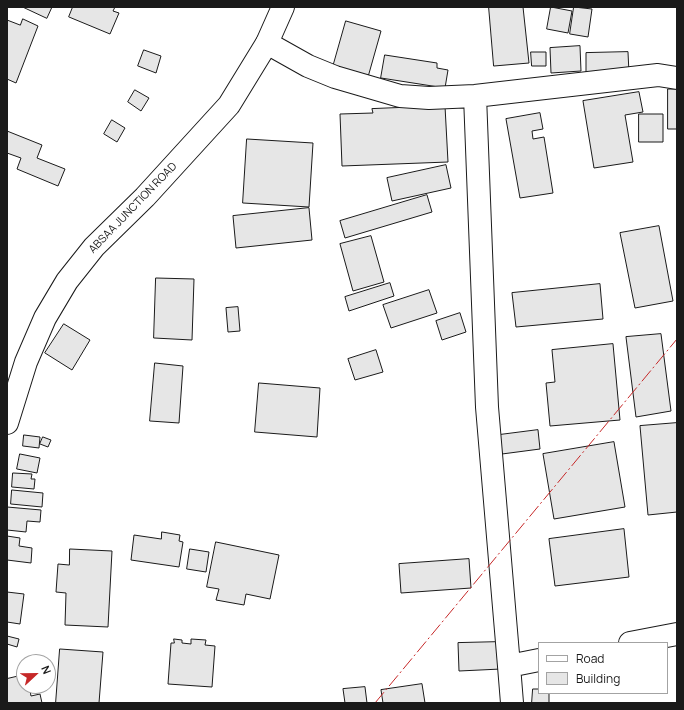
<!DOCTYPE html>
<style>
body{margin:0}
#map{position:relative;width:684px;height:710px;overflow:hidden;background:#fff;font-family:Manrope,sans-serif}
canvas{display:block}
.frame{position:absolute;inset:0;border:8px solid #1a1a1a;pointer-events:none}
.legend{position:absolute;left:538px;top:642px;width:130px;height:52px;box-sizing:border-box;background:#fff;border:1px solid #a3a3a3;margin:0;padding:5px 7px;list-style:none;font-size:12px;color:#1a1a1a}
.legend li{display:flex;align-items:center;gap:8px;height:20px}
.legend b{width:20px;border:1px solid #a3a3a3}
.north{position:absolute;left:16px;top:654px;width:40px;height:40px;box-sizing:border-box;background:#fff;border:1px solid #a3a3a3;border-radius:50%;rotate:68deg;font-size:11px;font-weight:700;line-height:16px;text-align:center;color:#1a1a1a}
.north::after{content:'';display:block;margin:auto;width:14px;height:18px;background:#c62828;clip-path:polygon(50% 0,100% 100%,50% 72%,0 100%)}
</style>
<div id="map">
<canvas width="684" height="710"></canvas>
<div class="frame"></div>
<ul class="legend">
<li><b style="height:5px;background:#fff"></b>Road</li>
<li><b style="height:11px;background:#e6e6e6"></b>Building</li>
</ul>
<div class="north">N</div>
</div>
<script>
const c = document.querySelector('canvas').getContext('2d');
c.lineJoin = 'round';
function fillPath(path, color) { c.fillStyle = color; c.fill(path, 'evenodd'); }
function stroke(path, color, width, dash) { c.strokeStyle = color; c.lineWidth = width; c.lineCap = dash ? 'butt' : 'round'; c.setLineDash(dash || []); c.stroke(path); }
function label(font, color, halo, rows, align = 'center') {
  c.font = font + ' Manrope,sans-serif'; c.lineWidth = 3; c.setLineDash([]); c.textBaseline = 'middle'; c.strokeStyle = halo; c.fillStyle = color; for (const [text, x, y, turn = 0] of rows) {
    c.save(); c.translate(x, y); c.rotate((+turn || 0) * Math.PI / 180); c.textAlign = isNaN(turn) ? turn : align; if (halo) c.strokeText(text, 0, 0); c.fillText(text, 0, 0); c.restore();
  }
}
const building = new Path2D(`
 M23 7H52L47 18Z
 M73 7H115L113 11 119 13 110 34 69 17Z
 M489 7H523L529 63 494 66Z
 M551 7 572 11 568 33 547 29Z
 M574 7 592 9 588 37 570 34Z
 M23 19 38 26 16 83 7 79V20L20 25Z
 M346 21 381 31 368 77 333 67Z
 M580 46 581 71 551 73 550 48Z
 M144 50 161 56 156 73 138 66Z
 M531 52H546V66H532Z
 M628 52 629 73 586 74V53Z
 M385 55 437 63V68L448 70 445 88 381 78Z
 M668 89H677V129H668Z
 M135 90 149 98 141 111 128 102Z
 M639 92 643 112 625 115 633 162 594 168 583 101Z
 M445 106 448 162 342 166 340 114 373 113 372 109Z
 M540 113 543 129 532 131 533 139 544 137 553 193 520 198 506 119Z
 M639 114H663V142H639Z
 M112 120 125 128 117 142 104 134Z
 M7 131 42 145 37 158 65 169 58 186 17 169 21 158 7 153Z
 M247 139 313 143 309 207 243 203Z
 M446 165 451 188 392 201 387 178Z
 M427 195 432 212 345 238 340 221Z
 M309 208 312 240 236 248 233 216Z
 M659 226 673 301 635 308 620 233Z
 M371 236 384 282 353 291 340 244Z
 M156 278 194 279 192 340 154 338Z
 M390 283 394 296 349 311 345 297Z
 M600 284 603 319 516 327 512 293Z
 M429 290 437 313 391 328 383 305Z
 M238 307 240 331 228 332 226 308Z
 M460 313 466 332 442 340 436 321Z
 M64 324 90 340 72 370 45 353Z
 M661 334 671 411 636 417 626 337Z
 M613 344 620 420 550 426 546 383 555 382 552 350Z
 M376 350 383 372 355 380 348 359Z
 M155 363 183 366 179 423 150 421Z
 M259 383 320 388 317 437 255 432Z
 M677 423V512L648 515 640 426Z
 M538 430 540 449 502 454 499 435Z
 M24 435 40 437 39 448 23 446Z
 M43 437 51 440 48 447 40 444Z
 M614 442 625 507 554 519 543 454Z
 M20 454 40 458 37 473 17 469Z
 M13 473 32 474 31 479H35L34 489 12 487Z
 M12 490 43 493 42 507 11 504Z
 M7 507 41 510 40 522 27 521 26 532 7 530Z
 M624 529 629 577 555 586 549 539Z
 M162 532 180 535 179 541 183 542 179 567 131 560 134 535 161 539Z
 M7 536 20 538 19 546 32 548 31 563 7 560Z
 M216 542 279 555 270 599 246 594 244 605 216 600 219 589 207 587Z
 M70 549 112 551 108 627 65 625 66 593 56 592 58 564 69 565Z
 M190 549 209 552 206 572 187 569Z
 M469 559 471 588 401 593 399 564Z
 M7 592 24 594 20 624 7 622Z
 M7 636 19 639 17 647 7 644Z
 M174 639 182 640V643L191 644V639L206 640 205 645 215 646 212 687 168 684 171 643H174Z
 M500 642 501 669 459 671 458 643Z
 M60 649 103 652 99 703H56Z
 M24 675V686H29L31 696 40 694 42 703H7V679Z
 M422 684 425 703H383L381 690Z
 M365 687 367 703H345L343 689Z
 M533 689H539V693H549V703H532Z`);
const street = new Path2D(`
 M267 43 308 66 335 77 400 96 429 98 475 96 658 75 677 78
 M475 96 487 407 509 666
 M630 643 677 634
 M512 703 509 666 539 660`);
const secondary = new Path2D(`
 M7 423 26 362 45 318 67 281 94 247 145 197 229 105 267 43 283 7`);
const power = new Path2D(`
 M375 703 677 339`);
const streetNames = [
 ["ABSAA JUNCTION ROAD",133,208,-46]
];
fillPath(building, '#e6e6e6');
stroke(building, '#1a1a1a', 1);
stroke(street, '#1a1a1a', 24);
stroke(secondary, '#1a1a1a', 24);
stroke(street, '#fff', 22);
stroke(secondary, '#fff', 22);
stroke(power, '#c62828', 1, [14, 3, 2, 3]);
label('11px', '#1a1a1a', '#fff', streetNames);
</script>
